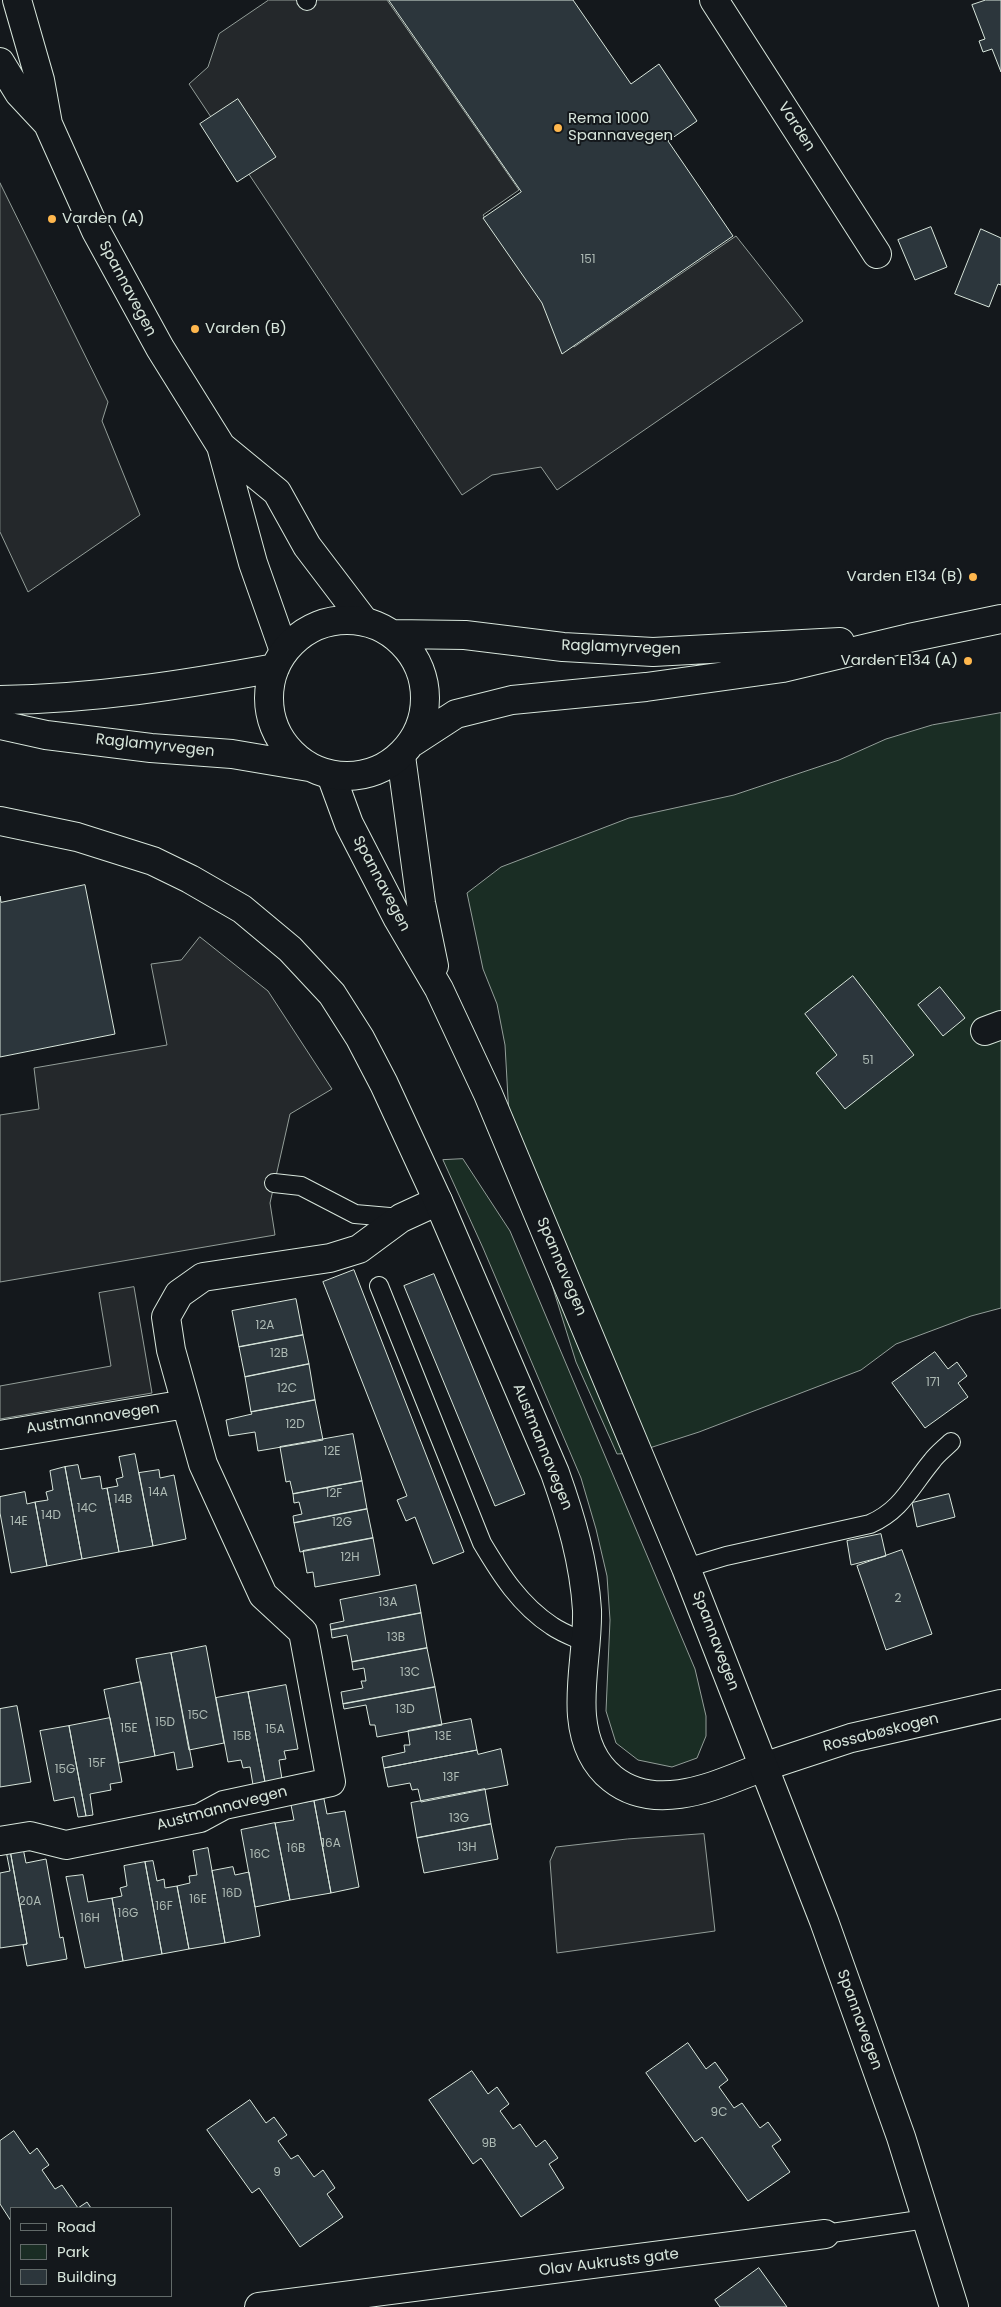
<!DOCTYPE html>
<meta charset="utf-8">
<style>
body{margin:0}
#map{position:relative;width:1001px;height:2307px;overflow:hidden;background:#14181c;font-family:Poppins,sans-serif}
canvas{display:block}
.legend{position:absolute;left:10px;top:2207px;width:162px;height:90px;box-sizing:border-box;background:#14181c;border:1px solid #626a69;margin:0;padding:6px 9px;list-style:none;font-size:15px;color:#d8e6dc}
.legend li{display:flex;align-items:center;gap:10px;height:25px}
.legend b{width:25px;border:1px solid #626a69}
</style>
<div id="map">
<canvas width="1001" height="2307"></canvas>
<ul class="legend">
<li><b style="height:6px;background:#14181c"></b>Road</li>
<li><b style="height:14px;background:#1a2d24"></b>Park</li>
<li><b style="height:14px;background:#2c363c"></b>Building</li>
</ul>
</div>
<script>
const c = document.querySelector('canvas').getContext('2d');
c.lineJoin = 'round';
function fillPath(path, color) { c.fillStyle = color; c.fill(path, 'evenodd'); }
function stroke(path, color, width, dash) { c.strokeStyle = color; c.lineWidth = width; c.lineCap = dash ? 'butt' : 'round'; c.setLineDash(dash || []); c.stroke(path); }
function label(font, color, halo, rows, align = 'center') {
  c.font = font + ' Poppins,sans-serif'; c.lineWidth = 4; c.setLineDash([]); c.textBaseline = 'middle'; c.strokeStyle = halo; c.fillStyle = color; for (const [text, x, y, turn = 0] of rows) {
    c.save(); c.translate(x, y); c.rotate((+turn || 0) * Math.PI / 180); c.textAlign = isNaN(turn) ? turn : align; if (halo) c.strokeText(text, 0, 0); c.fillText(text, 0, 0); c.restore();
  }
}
const green = new Path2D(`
 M1001 713V1308L971 1316 896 1344 861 1370 699 1432 634 1453 617 1454 576 1362 547 1269 513 1187 505 1045 497 1004 483 969 467 893 501 867 629 818 734 795 839 760 886 739 932 725Z
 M463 1159 510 1231 695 1669 706 1716V1736L697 1758 672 1767 638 1760 616 1743 606 1711 610 1620 607 1576 596 1529 581 1478 483 1248 443 1160Z`);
const parking = new Path2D(`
 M269 0H387L519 190 483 215 574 347 736 236 803 321 557 490 541 467 492 475 462 495 189 84 208 67 219 34Z
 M0 183 108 402 102 421 140 515 28 592 0 532Z
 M200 937 268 991 332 1089 290 1114 270 1203 275 1235 0 1282V1115L39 1109 34 1068 167 1045 151 964 181 960Z
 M134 1287 152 1393 0 1419V1386L111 1366 99 1293Z
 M704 1834 715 1931 557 1953 550 1861 556 1847 627 1839Z`);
const building = new Path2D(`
 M389 0H573L631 84 659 64 697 121 668 141 733 236 562 354 542 303 483 218 521 192Z
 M986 0H1001V72L992 49 983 52 979 41 985 39 972 5Z
 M238 99 276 157 237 182 200 124Z
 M931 227 947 267 915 280 898 240Z
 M981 229 1001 238V285L998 284 989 307 955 294Z
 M85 885 115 1034 0 1057V896L1 902Z
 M853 976 914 1055 845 1109 816 1073 837 1055 805 1014Z
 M940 987 965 1018 943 1036 918 1005Z
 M354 1270 464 1552 433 1564 415 1517 406 1521 397 1500 407 1496 323 1282Z
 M434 1274 525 1494 495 1506 404 1286Z
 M296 1299 303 1335 239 1347 232 1311Z
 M303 1335 309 1364 245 1377 239 1347Z
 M935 1352 948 1369 957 1362 967 1376 958 1383 968 1397 925 1428 892 1383Z
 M309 1364 315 1400 251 1412 245 1377Z
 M315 1400 323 1440 258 1451 255 1432 229 1436 226 1420 252 1414 251 1412Z
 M353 1434 362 1481 293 1494 290 1481 286 1482 280 1447Z
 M135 1454 153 1546 119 1552 107 1488 118 1486 116 1479 123 1477 119 1457Z
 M78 1465 81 1479 100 1476 102 1489 107 1488 119 1552 82 1559 65 1467Z
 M65 1467 82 1559 47 1566 35 1502 48 1500 46 1492 53 1490 50 1471Z
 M159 1470 160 1478 174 1475 186 1539 153 1546 139 1473Z
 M362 1481 367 1509 294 1523 293 1516 302 1514 299 1502 294 1503 293 1494Z
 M25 1492 27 1504 35 1502 47 1566 11 1573 0 1513V1497Z
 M949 1494 955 1517 917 1527 912 1503Z
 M367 1509 373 1538 300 1552 294 1523Z
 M881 1534 886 1556 851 1565 847 1541Z
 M373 1538 380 1575 315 1587 313 1572 307 1573 303 1551Z
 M902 1550 932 1634 886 1650 857 1566Z
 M416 1585 421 1613 331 1630 330 1624 344 1621 340 1600Z
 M421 1613 427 1648 352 1662 347 1635 332 1638 331 1630Z
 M206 1646 224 1743 189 1750 171 1653Z
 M427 1648 435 1687 343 1704 341 1692 363 1688 361 1681H366L364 1668 353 1670 352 1662Z
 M171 1653 193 1767 177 1770 174 1752 155 1756 136 1659Z
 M141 1682 155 1756 119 1763 104 1690Z
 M286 1685 298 1749 284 1751 286 1759 279 1760 282 1779 265 1782 248 1692Z
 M435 1687 442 1725 377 1737 375 1725H370L366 1705 344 1709 343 1704Z
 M248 1692 265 1782 253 1785 250 1767 243 1768 241 1760 228 1762 216 1698Z
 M17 1706 31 1782 0 1787V1709Z
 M110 1718 122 1782 110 1784 111 1790 90 1794 93 1815 86 1816 69 1726Z
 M471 1719 477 1750 384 1768 382 1757 405 1752 404 1745H410L408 1731Z
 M69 1726 86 1816 78 1817 74 1797 54 1801 40 1731Z
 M501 1749 508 1785 421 1802 418 1789 412 1790 410 1783 388 1787 384 1768 477 1750 478 1754Z
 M485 1789 491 1824 417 1838 411 1803Z
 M324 1799 327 1814 345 1811 359 1887 331 1893 314 1801Z
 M314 1801 331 1893 290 1900 275 1823 294 1820 291 1805Z
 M275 1823 290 1900 255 1907 241 1830Z
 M491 1824 498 1859 424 1873 417 1838Z
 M23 1848 26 1863 46 1859 60 1938 63 1937 67 1959 27 1966 23 1945 27 1944 10 1850Z
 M208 1848 225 1943 189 1949 177 1886 190 1883 189 1876 197 1875 193 1851Z
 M10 1850 27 1944 0 1948V1873L10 1871 6 1851Z
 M153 1861 157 1881 164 1879 165 1888 177 1886 189 1949 162 1954 145 1862Z
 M145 1862 162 1954 123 1961 112 1898 122 1896 120 1888 127 1886 124 1866Z
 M233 1867 235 1875 249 1872 260 1936 225 1943 212 1871Z
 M83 1875 88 1902 112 1898 123 1961 85 1968 66 1877Z
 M688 2043 706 2069 715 2062 728 2080 719 2087 734 2108 742 2103 760 2128 768 2122 781 2140 772 2146 790 2172 748 2201 702 2137 695 2142 646 2073Z
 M472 2071 488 2094 497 2087 509 2104 500 2111 513 2129 520 2124 536 2147 545 2140 558 2158 549 2164 564 2188 521 2217 481 2158 473 2164 429 2100Z
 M250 2100 266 2123 274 2117 287 2135 278 2141 291 2159 298 2155 314 2177 323 2170 335 2188 327 2194 343 2217 300 2247 259 2188 252 2193 207 2130Z
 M14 2131 30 2154 37 2148 49 2165 42 2170 55 2189 62 2185 78 2208 87 2202 91 2208H11V2221L0 2204V2141Z
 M759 2268 787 2307H720L715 2300Z`);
const service = new Path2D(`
 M306 0 307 1
 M274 1183 301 1186 355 1214 401 1218
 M379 1286 482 1543C501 1575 520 1605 552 1626 562 1633 576 1638 587 1643
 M686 1568 726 1556 870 1524C902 1510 911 1486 932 1461 937 1454 945 1448 951 1442
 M825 2234 926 2219`);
const minor = new Path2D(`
 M714 0 877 254
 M985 1031 1001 1025
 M0 1435 186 1404
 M763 1767 851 1738 1001 1704
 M0 1841 30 1836 66 1845 200 1818 224 1805 331 1782 303 1632 263 1595 203 1464 171 1350 166 1317 179 1294 203 1277 330 1258 359 1249 401 1218 438 1201
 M259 2307 825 2234`);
const tertiary = new Path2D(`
 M0 821 77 837 153 861 190 879 242 909 290 949 332 994 360 1038 384 1084 438 1201 555 1473C571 1518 584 1562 587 1610 588 1645 579 1681 582 1716 587 1771 625 1802 680 1794 709 1790 736 1777 763 1767`);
const secondary = new Path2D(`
 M17 0 40 80 48 124 96 231 160 348 221 446 253 563 284 651
 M0 62 19 93 48 124
 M221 446 277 492 307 546 364 621
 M401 756 421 903 434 966
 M331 775 349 824 398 919 439 989 488 1094 686 1568 824 1921 901 2137 954 2307`);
const trunk = new Path2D(`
 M269 698a78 78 0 1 1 156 0a78 78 0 1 1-156 0Z
 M393 634 465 635 563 647 653 652 840 642
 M0 700C93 699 183 685 275 668
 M0 725 46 735 151 748 232 754 309 767
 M413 742 456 714 512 700 646 687 783 668 909 638 1001 619`);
const markers = [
 [558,128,5,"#ffb74d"],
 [52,219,5,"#ffb74d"],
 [195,329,5,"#ffb74d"],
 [973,577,5,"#ffb74d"],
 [968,661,5,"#ffb74d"]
];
const numberNames = [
 ["151",588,260],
 ["51",868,1061],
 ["12A",265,1326],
 ["12B",279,1354],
 ["171",933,1383],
 ["12C",287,1389],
 ["12D",295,1425],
 ["12E",332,1452],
 ["14A",158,1493],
 ["12F",334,1494],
 ["14B",123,1500],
 ["14C",87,1509],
 ["14D",51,1516],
 ["14E",19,1522],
 ["12G",342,1523],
 ["12H",350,1558],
 ["2",898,1599],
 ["13A",388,1603],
 ["13B",396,1638],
 ["13C",410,1673],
 ["13D",405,1710],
 ["15C",198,1716],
 ["15D",165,1723],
 ["15E",129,1729],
 ["15A",275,1730],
 ["15B",242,1737],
 ["13E",443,1737],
 ["15F",97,1764],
 ["15G",65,1770],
 ["13F",451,1778],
 ["13G",459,1819],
 ["16A",331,1844],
 ["13H",467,1848],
 ["16B",296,1849],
 ["16C",260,1855],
 ["16D",232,1894],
 ["16E",198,1900],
 ["20A",30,1902],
 ["16F",164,1907],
 ["16G",128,1914],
 ["16H",90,1919],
 ["9C",719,2113],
 ["9B",489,2144],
 ["9",277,2173]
];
const poiNames = [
 ["Rema 1000",568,119],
 ["Spannavegen",568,136],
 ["Varden (A)",62,219],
 ["Varden (B)",205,329],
 ["Varden E134 (B)",963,577,"right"],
 ["Varden E134 (A)",958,661,"right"]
];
const streetNames = [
 ["Varden",796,127,57],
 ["Spannavegen",127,289,62],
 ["Raglamyrvegen",621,648,2],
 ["Raglamyrvegen",155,746,6],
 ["Spannavegen",381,884,62],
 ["Spannavegen",561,1267,67],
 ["Austmannavegen",93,1419,-9],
 ["Austmannavegen",542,1447,68],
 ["Spannavegen",715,1641,69],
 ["Rossabøskogen",881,1733,-14],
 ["Austmannavegen",222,1809,-15],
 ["Spannavegen",859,2020,70],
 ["Olav Aukrusts gate",609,2263,-7]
];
fillPath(green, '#1a2d24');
stroke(green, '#939e99', 1);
fillPath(parking, '#24282b');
stroke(parking, '#939e99', 1);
fillPath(building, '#2c363c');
stroke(building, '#d8e6dc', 1);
stroke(service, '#d8e6dc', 20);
stroke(minor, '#d8e6dc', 30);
stroke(tertiary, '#d8e6dc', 30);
stroke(secondary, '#d8e6dc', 30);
stroke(trunk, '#d8e6dc', 30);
stroke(service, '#14181c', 18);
stroke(minor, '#14181c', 28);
stroke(tertiary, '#14181c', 28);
stroke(secondary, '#14181c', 28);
stroke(trunk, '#14181c', 28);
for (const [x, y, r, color] of markers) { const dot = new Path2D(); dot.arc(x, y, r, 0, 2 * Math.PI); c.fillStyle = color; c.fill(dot); stroke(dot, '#14181c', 2); }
label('12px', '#adbab4', null, numberNames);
label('15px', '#d8e6dc', '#14181c', poiNames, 'left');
label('15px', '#d8e6dc', '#14181c', streetNames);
</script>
